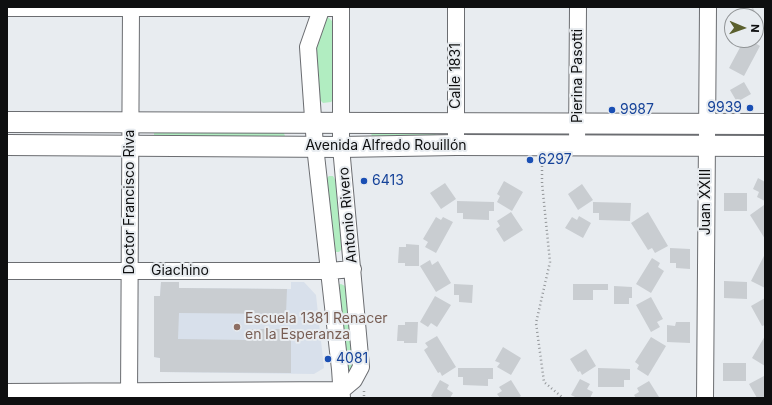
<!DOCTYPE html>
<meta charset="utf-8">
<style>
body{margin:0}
#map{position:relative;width:772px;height:405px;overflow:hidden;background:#e8ecf0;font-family:Inter,sans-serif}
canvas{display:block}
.frame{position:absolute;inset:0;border:8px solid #0e0f10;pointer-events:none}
.north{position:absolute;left:724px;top:8px;width:40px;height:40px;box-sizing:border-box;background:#e8ecf0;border:1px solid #919496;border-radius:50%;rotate:92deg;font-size:11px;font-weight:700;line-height:16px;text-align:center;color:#0e0f10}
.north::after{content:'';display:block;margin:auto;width:14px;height:18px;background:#5b602e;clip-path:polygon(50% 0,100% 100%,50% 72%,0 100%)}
</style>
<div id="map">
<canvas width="772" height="405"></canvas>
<div class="frame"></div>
<div class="north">N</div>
</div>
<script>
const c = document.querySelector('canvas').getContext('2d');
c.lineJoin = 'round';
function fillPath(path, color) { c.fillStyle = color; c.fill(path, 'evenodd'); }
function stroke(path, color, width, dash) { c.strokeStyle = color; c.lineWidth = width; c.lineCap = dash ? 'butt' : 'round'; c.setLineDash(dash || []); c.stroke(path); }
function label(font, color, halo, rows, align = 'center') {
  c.font = font + ' Inter,sans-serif'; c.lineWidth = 4; c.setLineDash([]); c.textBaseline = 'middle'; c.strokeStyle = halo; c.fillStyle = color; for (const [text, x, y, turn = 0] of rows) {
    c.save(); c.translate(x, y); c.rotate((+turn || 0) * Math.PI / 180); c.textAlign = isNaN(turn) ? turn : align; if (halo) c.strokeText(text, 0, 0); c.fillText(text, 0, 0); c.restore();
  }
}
const built = new Path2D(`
 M161 282H179V288L291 289V282H304L316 295 324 368 314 374 160 372V358L154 357V296H160Z`);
const green = new Path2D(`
 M328 17 332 21 334 99 331 102 323 103 319 99 313 48 323 18Z
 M373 129 436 132 435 137H372L371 133Z
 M154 131H283L285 136 281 140 154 137Z
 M329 176H333L336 181 343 248 339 252H335L332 246 326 179Z
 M341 284 345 286 349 289 357 361 353 372H348L338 285Z`);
const building = new Path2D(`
 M753 8 762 24 756 28V16H740Z
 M744 40H750L760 46 744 76 729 68Z
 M744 82 751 94 737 102 730 90Z
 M758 178 765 182V201L757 197 759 192 753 189Z
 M504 181 523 192 512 211 497 202 500 196 497 194Z
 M445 183 456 199 441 209 430 193Z
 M582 184 593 200 578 210 568 194Z
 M724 193H747V211H724Z
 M457 201 494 202V211H489V220L463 219V213H457Z
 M593 202 631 203 630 221 599 220V213H593Z
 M764 205 765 206V239L750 215Z
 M511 212 523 230 504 242 496 229 500 226 497 221Z
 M648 212 668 246 655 253 652 248 648 250 631 223Z
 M579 216 591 223 583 238 565 228 572 217 577 220Z
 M436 217 441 220 443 217 453 222 436 253 425 247 428 242 423 239Z
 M406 244 419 245V266H405V263H398L399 247H406Z
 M670 248 690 249V269L676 268V263H670Z
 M765 254V288L751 281Z
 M652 258 660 263 658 267 664 271 651 293 636 284Z
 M430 260 432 265 438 261 451 283 436 292 420 266Z
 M724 281 747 282V299L724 298Z
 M161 282H179V288L287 289 286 314 179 313 178 339 250 340V329H291V373L160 372V358L154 357V296H160Z
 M454 284 473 285 472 303 459 302V295H454Z
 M573 284H608V290H593V300H573Z
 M614 286 632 287V298H629V304H614Z
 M435 296 451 305 437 327 431 323 428 327 420 322Z
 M651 297 663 319 657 322 660 327 651 332 636 305Z
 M765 298V325L762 326 751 306Z
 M405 322H418L417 343H404V341H397L398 325H405Z
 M676 322H690V343L667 342V325L675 326Z
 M437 336 456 367 442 376 440 372 438 373 424 350 428 347 425 343Z
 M765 336V366L752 358Z
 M651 337 666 346 648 376 637 369 639 365 635 362Z
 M503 347 521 358 511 375 497 367 500 363 495 361Z
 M586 349 596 366 582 375 580 371 578 372 570 359Z
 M723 363H746V381H723Z
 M458 368H493V379H488V386L463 385V377H458Z
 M598 368 630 369V380H624V387H598Z
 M764 376 765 378V398H757L749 384Z
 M580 379 590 384 587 389 593 392 590 398H577L571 395Z
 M440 380 449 385 447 389 453 393 450 398H435L431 396Z
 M511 380 521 396 518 398H500L497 394 502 391 499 387Z
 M649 381 659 397 657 398H636L634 395 639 392 637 388Z`);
const path = new Path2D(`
 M542 162V183L550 262 536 323 544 382 563 398
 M364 391V398`);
const minor = new Path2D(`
 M322 7 308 47 315 146 340 369 342 398
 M341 7V147L361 367 354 380 342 390
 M7 8H332
 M456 145V7
 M577 146 578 7
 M7 271H329L353 269
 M7 392 342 390
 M129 398 131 7
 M705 398 708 7`);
const tertiary = new Path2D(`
 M7 122 765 124
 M7 145 341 147 456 145 765 146`);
const markers = [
 [750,108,4,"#1a4fb4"],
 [612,110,4,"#1a4fb4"],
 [530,160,4,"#1a4fb4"],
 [364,181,4,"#1a4fb4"],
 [237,327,4,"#8d6e63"],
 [328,359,4,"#1a4fb4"]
];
const streetNames = [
 ["Calle 1831",456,76,-90],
 ["Pierina Pasotti",578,76,-90],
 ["Avenida Alfredo Rouillón",386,146],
 ["Doctor Francisco Riva",130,202,-90],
 ["Juan XXIII",706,202,-90],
 ["Antonio Rivero",348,215,-95],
 ["Giachino",180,271]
];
const transitNames = [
 ["9939",742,108,"right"],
 ["9987",620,110],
 ["6297",538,160],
 ["6413",372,181],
 ["4081",336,359]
];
const educationNames = [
 ["Escuela 1381 Renacer",245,319],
 ["en la Esperanza",245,335]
];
fillPath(built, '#d8e0eb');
fillPath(green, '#b1edc1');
fillPath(building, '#c9cdd1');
stroke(minor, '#6b6d71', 18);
stroke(tertiary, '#6b6d71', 22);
stroke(path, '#939699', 2.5, [1, 3]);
stroke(minor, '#fff', 16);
stroke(tertiary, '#fff', 20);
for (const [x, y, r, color] of markers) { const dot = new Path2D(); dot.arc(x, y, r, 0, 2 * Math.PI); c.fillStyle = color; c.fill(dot); stroke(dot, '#e8ecf0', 1.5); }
label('14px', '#0e0f10', '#e8ecf0', streetNames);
label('14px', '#164399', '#e8ecf0', transitNames, 'left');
label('14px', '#785e54', '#e8ecf0', educationNames, 'left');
</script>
